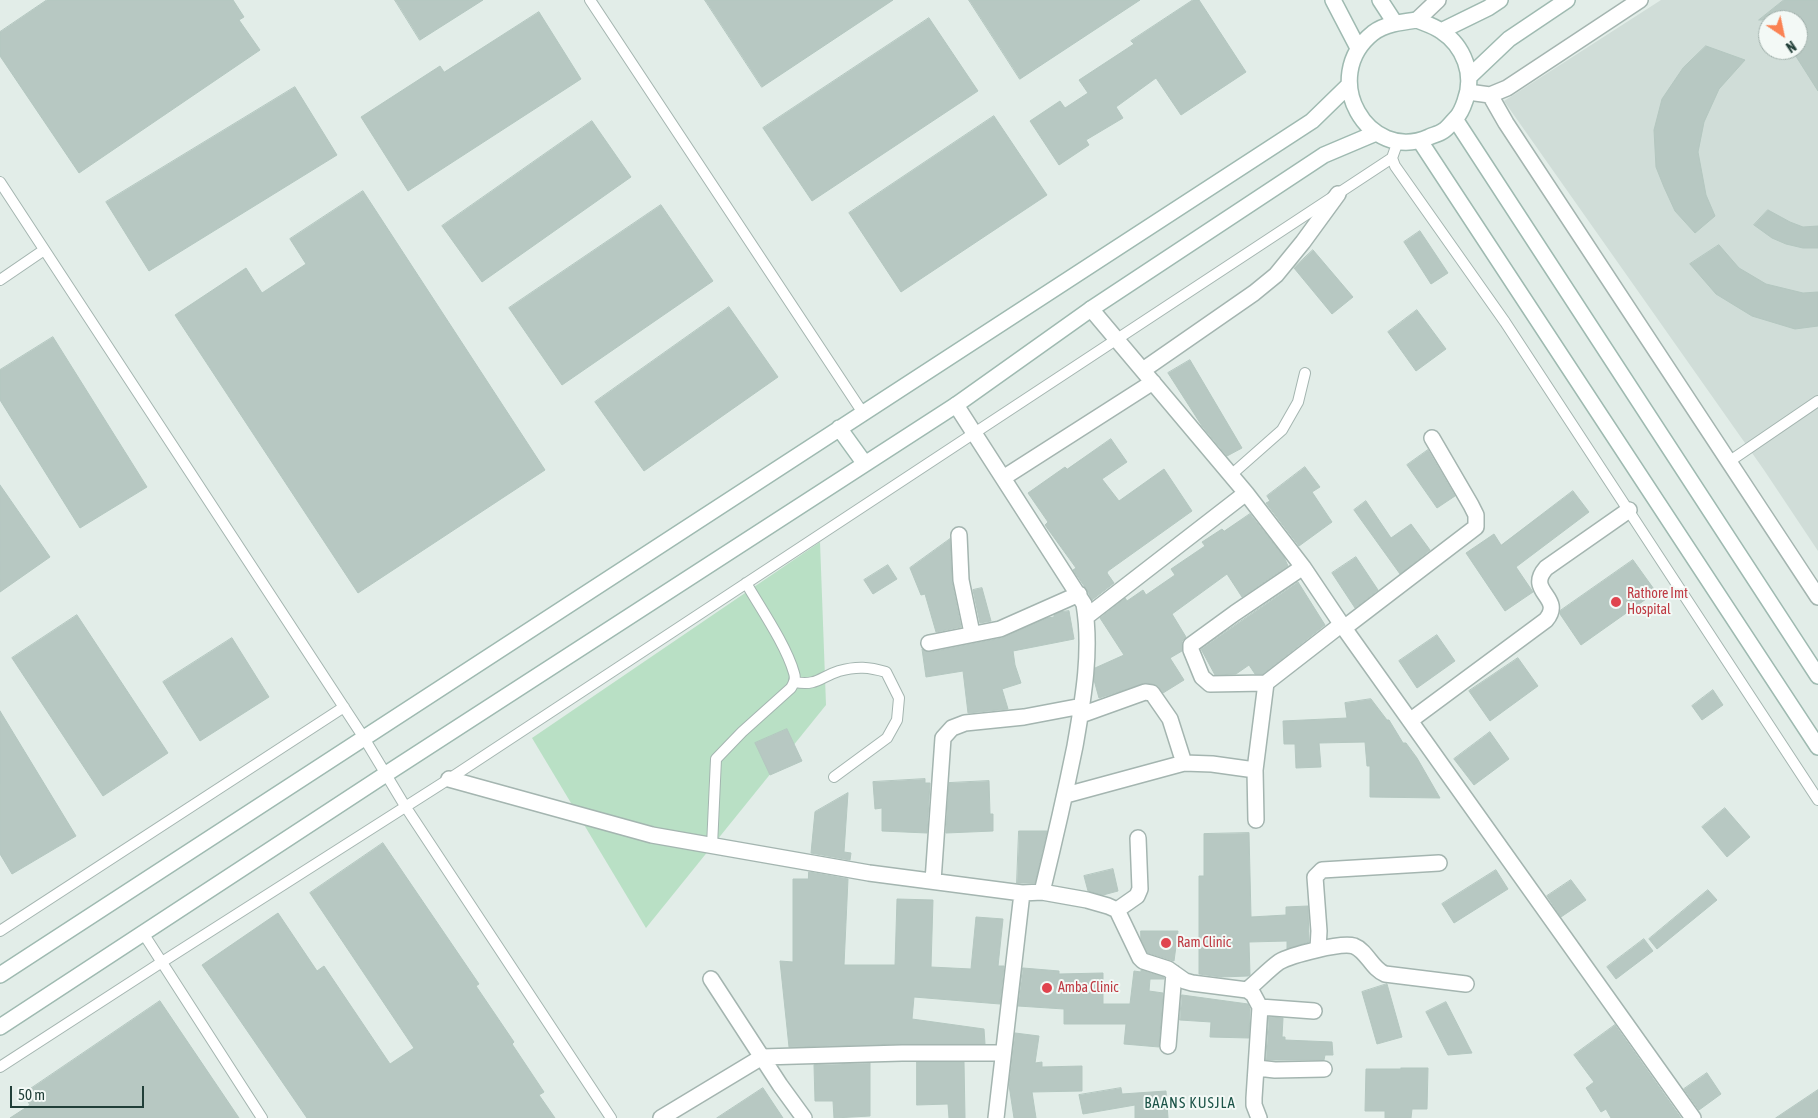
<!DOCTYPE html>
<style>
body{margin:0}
#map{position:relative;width:1818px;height:1118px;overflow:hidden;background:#e2ede8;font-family:"Asap Condensed",sans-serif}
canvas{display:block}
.north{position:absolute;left:1758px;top:10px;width:50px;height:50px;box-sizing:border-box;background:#f3f9f6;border:1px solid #9fafaa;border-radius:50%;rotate:146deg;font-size:14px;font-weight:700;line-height:20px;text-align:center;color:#213f38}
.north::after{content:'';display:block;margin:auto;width:18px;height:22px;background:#fa8253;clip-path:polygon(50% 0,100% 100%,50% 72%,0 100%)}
.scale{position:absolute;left:10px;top:1086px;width:134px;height:22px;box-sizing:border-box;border:2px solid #213f38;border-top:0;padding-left:6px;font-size:15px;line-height:18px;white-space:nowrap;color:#213f38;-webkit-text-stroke:4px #f3f9f6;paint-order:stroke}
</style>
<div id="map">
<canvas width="1818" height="1118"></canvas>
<div class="north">N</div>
<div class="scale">50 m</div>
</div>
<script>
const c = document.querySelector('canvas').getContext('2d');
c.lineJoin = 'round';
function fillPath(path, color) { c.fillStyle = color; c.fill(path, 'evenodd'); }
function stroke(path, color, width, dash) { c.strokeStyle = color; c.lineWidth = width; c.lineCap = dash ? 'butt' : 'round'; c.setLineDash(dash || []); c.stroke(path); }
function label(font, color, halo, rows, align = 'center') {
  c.font = font + ' "Asap Condensed",sans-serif'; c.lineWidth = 4; c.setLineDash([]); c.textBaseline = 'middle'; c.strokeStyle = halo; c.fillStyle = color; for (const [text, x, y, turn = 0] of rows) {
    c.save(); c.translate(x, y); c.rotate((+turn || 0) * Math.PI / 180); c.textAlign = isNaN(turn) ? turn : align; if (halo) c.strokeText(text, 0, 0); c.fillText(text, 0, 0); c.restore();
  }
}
const built = new Path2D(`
 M1661 0H1818V551L1764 470 1504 101ZM1768 20H1798V50H1768Z`);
const green = new Path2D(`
 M820 542 826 705 646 928 532 738Z`);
const building = new Path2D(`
 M47 0H233L244 17 239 20 260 50 79 173 0 56V32Z
 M395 0H483L420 40Z
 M705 0H893L762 87Z
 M969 0H1140L1020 79Z
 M1193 0H1199L1246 72 1181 115 1156 78 1116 107 1123 118 1086 140 1089 145 1059 165 1030 121 1060 101 1065 108 1088 93 1079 80 1134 44 1131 41Z
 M1784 0H1818V91L1792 50H1798V20H1759Z
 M539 12 581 79 408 191 361 117 440 66 444 72Z
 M929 18 978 91 812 201 763 128Z
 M1706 46 1745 60 1719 89 1704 122 1698 152 1706 195 1715 216 1695 233 1675 211 1664 187 1656 167 1654 130 1662 99 1683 68Z
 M295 87 337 155 149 271 106 202Z
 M994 116 1047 195 901 292 849 213Z
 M592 121 631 177 482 282 442 226Z
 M363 191 545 470 358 593 175 315 246 268 262 293 306 264 290 239Z
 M661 205 713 281 562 385 509 308Z
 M1768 210 1790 222 1803 227 1818 226V248H1803L1786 244 1772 238 1754 225Z
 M1420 231 1448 273 1431 284 1404 242Z
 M1719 245 1739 268 1766 284 1803 293 1818 292V326L1795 329 1752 316 1716 294 1690 264Z
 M1313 250 1353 297 1332 314 1294 268Z
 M729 307 778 377 644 471 595 402Z
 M1417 310 1446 349 1416 371 1388 332Z
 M53 337 147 487 80 528 0 400V370Z
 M1190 360 1242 448 1227 456 1202 426 1168 373Z
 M1111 439 1127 462 1102 479 1119 501 1164 469 1192 511 1108 571 1107 573 1114 583 1092 600 1087 590 1073 570 1076 568 1045 525 1048 522 1028 493 1065 467 1067 469Z
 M1428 450 1455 496 1437 508 1407 465Z
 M1305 467 1320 487 1312 492 1332 522 1299 546 1266 503 1270 501 1267 496Z
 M0 485 50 557 0 592Z
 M1573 491 1589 512 1516 567 1533 592 1505 611 1466 553 1494 534 1501 545Z
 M1366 501 1391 538 1411 524 1430 550 1400 574 1354 510Z
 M1250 514 1284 557 1288 566 1242 597 1227 574 1172 614 1186 637 1182 641V651L1170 658 1184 680 1163 693 1157 685 1146 683 1099 698 1094 680 1095 668 1124 655 1100 618 1125 598 1127 601 1143 590 1146 595 1175 575 1171 569 1205 546 1202 542 1222 529 1224 531Z
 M950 539 952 582 961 627 936 632 925 594 921 595 910 568Z
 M1356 557 1378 590 1355 608 1332 573Z
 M1633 560 1656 592 1581 645 1560 614V611Z
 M888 565 897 579 873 594 864 580Z
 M1298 582 1325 625 1263 674H1255L1249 665 1236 674 1215 675 1201 649Z
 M982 588 991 621 980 623 973 590Z
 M1069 611 1074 639 1013 651 1015 665 1021 683 1002 689 1008 709 968 713 963 671 926 677 922 649 931 652 1002 638 1047 618 1054 617V615L1060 612Z
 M77 615 168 753 103 796 12 658Z
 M1437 635 1455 661 1417 688 1399 661Z
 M232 638 269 697 200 741 163 682Z
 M1518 658 1538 686 1490 721 1469 691Z
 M1713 690 1723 705 1702 720 1692 706Z
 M1371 699 1387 720H1389L1403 743H1406L1417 758 1440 798 1370 797V766H1367L1365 742 1319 743 1321 767 1296 768 1295 744H1284L1283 721 1347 718 1345 703Z
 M0 711 76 836 12 874 0 854Z
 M787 729 802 761 770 775 755 743Z
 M1490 732 1509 759 1474 785 1454 759Z
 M925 779V783H930L927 833 882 831V808L875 809 873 782Z
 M989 781 990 814H993V831L946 833 949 783Z
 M848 793 844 852 851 853 850 860 811 853 815 812Z
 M1725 808 1750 837 1727 857 1702 827Z
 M1019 831H1047L1035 883H1017Z
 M1249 833 1251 917 1286 915V907L1308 906 1309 942 1287 949V941L1249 942 1250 975 1248 976 1221 977 1199 974V876H1204V834Z
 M383 843 479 984 476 986 514 1042 512 1044 544 1092 539 1095 555 1118H307L202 965 278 913 317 971 324 966 390 1064 414 1048 310 893Z
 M1113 869 1118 891 1103 895 1088 891 1084 876Z
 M1496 870 1508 889 1454 923 1442 904Z
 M809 872 848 879 844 965H895L897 899 933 900 931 967 971 969 976 917 1003 919 998 966H1004L1000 1004 914 997 912 1019 984 1029 985 1044H902L789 1047 780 961 793 962V879H808Z
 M1571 880 1586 900 1561 917 1547 896Z
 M1708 890 1717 900 1657 949 1649 939Z
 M1141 931H1178L1174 961 1148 953 1141 939Z
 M1644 939 1653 951 1616 979 1607 967Z
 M1023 968 1059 971V974L1103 973V1004H1130L1134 971 1141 972V970L1164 977V979H1150L1149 991 1163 993 1159 1047 1124 1044 1126 1024H1064V1009L1018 1006Z
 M1387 984 1402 1037 1377 1044 1362 992Z
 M1182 995 1248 1004 1250 1009 1249 1038 1210 1037 1211 1022 1180 1020Z
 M160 1001 239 1118H10L30 1105 23 1094Z
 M1446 1002 1472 1053 1448 1055 1426 1012Z
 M1269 1017 1283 1018 1282 1037H1285V1040L1332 1042 1333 1055H1325L1324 1060H1266Z
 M1615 1025 1681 1118H1611L1606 1109 1601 1112 1586 1088 1594 1082 1574 1055Z
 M1015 1033 1039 1036 1035 1063 1042 1062V1067L1082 1066V1091L1032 1092 1036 1118H1014L1009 1085Z
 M917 1062H964L965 1118H949L948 1104 917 1105Z
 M870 1063V1116L834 1118 833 1101H815L814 1065Z
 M1401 1068H1428L1427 1109H1412L1411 1118H1385V1111H1365L1366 1069H1401Z
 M1707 1073 1721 1094 1699 1110 1684 1089Z
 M763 1088 783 1118H717Z
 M1121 1088 1122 1094 1166 1091 1168 1118H1135V1105L1083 1114 1079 1095Z
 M1818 1090V1118H1776Z`);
const lane = new Path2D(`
 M590 0 863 413
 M1398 141 1392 158 1395 166 1505 322 1818 800
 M0 182 364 738 405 806 611 1118
 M0 280 44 250
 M1730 461 1818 401
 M1231 475 1282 430 1298 402 1305 373
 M795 682C817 686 820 677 839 671 857 666 869 667 886 672L899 698 897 720 887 738 834 777
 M712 846 716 759 742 732 791 688C794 683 796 679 794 673 786 645 761 609 746 583
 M0 931 344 707
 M143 933 262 1118
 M0 1067 162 962 449 779 1392 158`);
const street = new Path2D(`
 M1417 20 1438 0
 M1468 92 1490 95 1507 88 1640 0
 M1490 95 1506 123 1818 597
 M1091 309 1246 493 1303 567 1344 628 1693 1118
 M1143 370 1254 293 1276 275 1303 242 1338 194
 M956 405 1084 604C1092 651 1083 700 1075 746 1065 795 1054 843 1042 892
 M1003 478 1153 382
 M959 535 961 580 972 633
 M1303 567 1235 613 1191 645V650L1202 677 1210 684 1266 683 1342 624
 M1086 617 1246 493
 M1344 628 1476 527V515L1471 505 1432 438
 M929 643 1000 629 1079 594
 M1081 715 1145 692 1152 693 1170 719 1184 763
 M1411 720 1546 620C1565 597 1525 592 1546 568L1629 510
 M449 779 652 835 869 873 1022 893 1042 892 1087 900 1108 906 1117 910 1140 958 1143 961 1168 969 1185 981 1192 983 1247 990 1253 994 1260 1007 1254 1098V1105L1259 1118
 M1066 795 1184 763 1212 764 1255 770
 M1256 820 1255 770 1266 683
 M933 881 943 738 952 728 965 723 1024 717 1082 706
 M1117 910 1137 896 1140 889 1138 838
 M1318 949 1319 931 1315 877 1322 870 1439 863
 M711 979 780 1085 804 1118
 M1247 990C1258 981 1268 970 1279 962 1291 955 1341 942 1354 946 1367 951 1372 969 1385 974L1466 984
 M1260 1007 1314 1011
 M1168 1046 1174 973
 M1257 1068 1275 1070 1324 1069
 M661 1118 762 1057 902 1053H1003
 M996 1118 1022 893`);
const secondary = new Path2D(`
 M1333 0 1358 48
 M1380 0 1395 23
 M1417 20C1424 23 1434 26 1441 31 1464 46 1475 75 1465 101 1463 107 1461 113 1456 118 1452 122 1448 128 1443 131 1439 134 1433 135 1429 137 1368 164 1318 77 1373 33 1385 24 1402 22 1417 20Z
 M1441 31 1488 8 1500 0
 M1469 77 1509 39 1567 0
 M1455 119 1818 676
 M1420 141 1818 747
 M839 428 865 464
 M0 975 1312 121 1349 85
 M0 1027 386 774 956 405 1091 309 1324 155 1376 133`);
const markers = [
 [1616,602,6,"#e0444e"],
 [1166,943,6,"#e0444e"],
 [1047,988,6,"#e0444e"]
];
const healthNames = [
 ["Rathore Imt",1627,594],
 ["Hospital",1627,610],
 ["Ram Clinic",1177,943],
 ["Amba Clinic",1058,988]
];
const neighbourhoodNames = [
 ["BAANS KUSJLA",1190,1103]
];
fillPath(built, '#d0ddd8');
fillPath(green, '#b9e0c5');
fillPath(building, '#b7c8c2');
stroke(building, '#b4c7c0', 1);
stroke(lane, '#a4b5b0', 12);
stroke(street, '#a4b5b0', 18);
stroke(secondary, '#9fbab1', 18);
stroke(lane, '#fff', 10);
stroke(street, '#fff', 15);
stroke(secondary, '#fff', 15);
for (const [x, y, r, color] of markers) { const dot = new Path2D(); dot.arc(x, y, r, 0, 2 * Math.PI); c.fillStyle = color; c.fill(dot); stroke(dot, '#f3f9f6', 2); }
label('14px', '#be3a42', '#f3f9f6', healthNames, 'left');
c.letterSpacing = '1px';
label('15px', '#1b5347', '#f3f9f6', neighbourhoodNames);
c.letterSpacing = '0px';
</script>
